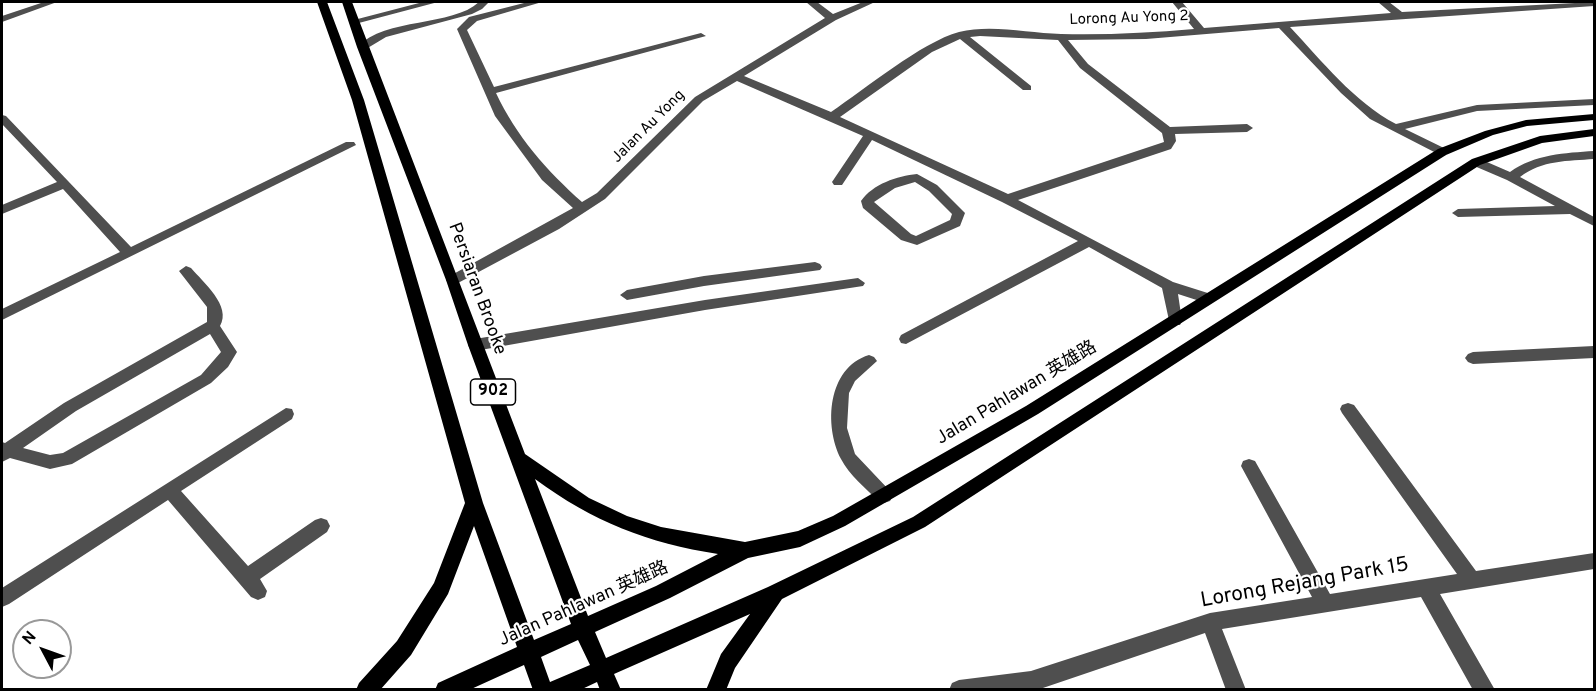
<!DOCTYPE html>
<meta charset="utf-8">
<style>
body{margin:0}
#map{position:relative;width:1596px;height:691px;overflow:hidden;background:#fff;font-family:Overpass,sans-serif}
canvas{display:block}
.frame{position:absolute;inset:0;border:3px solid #000;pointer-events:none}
.north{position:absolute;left:12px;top:619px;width:60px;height:60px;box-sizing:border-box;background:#fff;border:2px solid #999;border-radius:50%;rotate:311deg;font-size:16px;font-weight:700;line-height:24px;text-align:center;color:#000}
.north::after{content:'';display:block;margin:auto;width:21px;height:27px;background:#000;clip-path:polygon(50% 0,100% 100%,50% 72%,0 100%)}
</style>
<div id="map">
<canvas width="1596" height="691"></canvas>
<div class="frame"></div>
<div class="north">N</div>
</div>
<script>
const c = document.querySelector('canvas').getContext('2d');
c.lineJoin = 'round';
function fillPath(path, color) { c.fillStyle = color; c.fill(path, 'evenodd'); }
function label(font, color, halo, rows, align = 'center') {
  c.font = font + ' Overpass,"Noto Sans SC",sans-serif'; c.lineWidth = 4.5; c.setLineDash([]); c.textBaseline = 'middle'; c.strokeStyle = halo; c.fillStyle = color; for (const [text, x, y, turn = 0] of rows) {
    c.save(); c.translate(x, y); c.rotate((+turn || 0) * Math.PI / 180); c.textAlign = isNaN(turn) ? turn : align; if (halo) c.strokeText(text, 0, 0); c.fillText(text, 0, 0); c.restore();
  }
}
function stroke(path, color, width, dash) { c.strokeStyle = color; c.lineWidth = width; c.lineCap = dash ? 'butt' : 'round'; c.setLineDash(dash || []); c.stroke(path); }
const minor = new Path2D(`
 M44 2H57L2 22V16Z
 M423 2H438L355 24 350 21Z
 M479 2H489L482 9 472 14 386 37 366 49 357 47C386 17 452 27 479 2Z
 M528 2H542L477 21 467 30 494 87 701 33 706 36 496 93C516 136 547 171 582 202L597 193 695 97 825 18 806 2H817L833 14 863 2H875L836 20 744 76 831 112C865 89 922 42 959 32 991 24 1028 33 1061 34 1105 35 1150 33 1194 29L1172 2H1182L1204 28 1391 13 1378 2H1389L1402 12 1594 2V6L1290 27C1322 61 1354 102 1396 124L1477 105 1594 99V105L1477 111 1405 129 1446 149V155L1442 156 1370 119 1341 93 1279 28 1146 39 1068 40 1088 64 1170 127 1247 124 1253 128 1247 132 1175 134 1176 141 1171 149 1018 200 1173 282 1214 295 1216 299 1209 304 1178 294 1182 321 1180 325H1170L1162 288 1089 247 906 344 901 343 899 339 901 335 1078 241 1002 202 872 140 842 185H834L832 182 863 136 737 81 703 101 605 199 559 229 458 283H448L446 280 448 277 573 208 542 180 495 116 457 29 469 17ZM980 36 1058 40 1080 68 1162 133 1164 142 1008 194 840 117 932 52 960 39 1023 90H1031V86L970 37Z
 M2 115 6 116 131 247 346 142H354L356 145 2 320V309L120 252 63 189 2 214V205L57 182 2 124Z
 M1594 151V159C1568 161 1542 160 1520 177L1594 217V226L1570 214 1458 217 1452 213 1458 209 1555 206 1507 180 1472 165V159H1480L1510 172C1535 154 1565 153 1594 151Z
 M917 174 937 185 965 213 960 226 917 245 901 240 863 208 861 201C873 184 897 176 917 174ZM915 182 929 191 952 214 950 220 916 236 911 234 874 202 895 188Z
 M815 262 820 264 822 267 820 270 704 286 627 300 620 295 627 290 704 276Z
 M186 266 191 268C203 282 232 306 220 326L237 352 228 367 211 383 72 464 50 469 10 458 2 462V442L5 443 64 403 207 322V307L179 271ZM210 334 221 352 201 375 63 453 50 455 23 448 76 411Z
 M858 278 865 283 863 286 705 310 475 351 470 349 468 345 470 341 475 339 705 300Z
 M1594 346V358L1473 364 1468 362 1465 358 1468 354 1473 352Z
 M869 355 874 357 877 361 855 381 849 393 847 428 855 454 890 491 893 496 890 501 884 503 878 501C866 488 849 475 841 459 824 426 827 368 869 355Z
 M1348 403 1354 405 1476 571 1594 553V569L1440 594 1495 690H1473L1421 597 1222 629 1246 690H1226L1205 633 1037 690H949L952 683 959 680 1031 671 1210 613 1312 597 1241 466 1243 461 1249 459 1255 461 1330 594 1457 574 1342 413 1340 409 1342 405Z
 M286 408 292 409 294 414 292 419 181 491 248 566 315 520 321 518 327 520 330 526 327 532 260 579 267 591 265 597 258 600 251 597 168 500 9 604 2 607V588Z`);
const major = new Path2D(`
 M317 2H327L364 100 483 503 534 640 571 624 468 345 446 280 357 47 342 2H352L525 454 589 498 627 516 661 527 745 542 798 531 833 516 1026 406 1438 149 1485 131 1526 120 1594 114V120L1527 126 1493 135 1446 155 1038 414 845 526 800 547 748 558 670 598 595 632 606 658 768 587 913 517 1472 159 1540 136 1594 129V136L1542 143 1480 165 925 527 782 599 735 668 726 690H706L721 654 750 614 614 674 621 690H600L597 682 580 690H533L524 665 469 690H435L438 683 517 647 474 526 448 594 411 655 380 690H356L359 683 397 641 434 583 465 503 352 100ZM535 479C593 522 648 543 718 554L656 586 588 616ZM578 640 590 665 550 682 541 657Z`);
const farStreetnames = [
 ["Lorong Au Yong 2",1129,19,-2],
 ["Jalan Au Yong",649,127,-45]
];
const shields = [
 [493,392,45]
];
const shieldNames = [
 ["902",493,392]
];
const streetNames = [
 ["Persiaran Brooke",476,289,70],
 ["Jalan Pahlawan 英雄路",1017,394,-31],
 ["Jalan Pahlawan 英雄路",584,605,-24]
];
const nearStreetnames = [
 ["Lorong Rejang Park 15",1305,584,-10]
];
fillPath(minor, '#4f4f4f');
fillPath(major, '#000');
label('15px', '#000', '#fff', farStreetnames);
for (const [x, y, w] of shields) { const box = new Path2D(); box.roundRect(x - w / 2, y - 13, w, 26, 4.5); c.fillStyle = '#fff'; c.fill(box); stroke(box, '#000', 1.5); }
label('bold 16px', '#000', null, shieldNames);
label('18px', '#000', '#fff', streetNames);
label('21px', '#000', '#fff', nearStreetnames);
</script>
